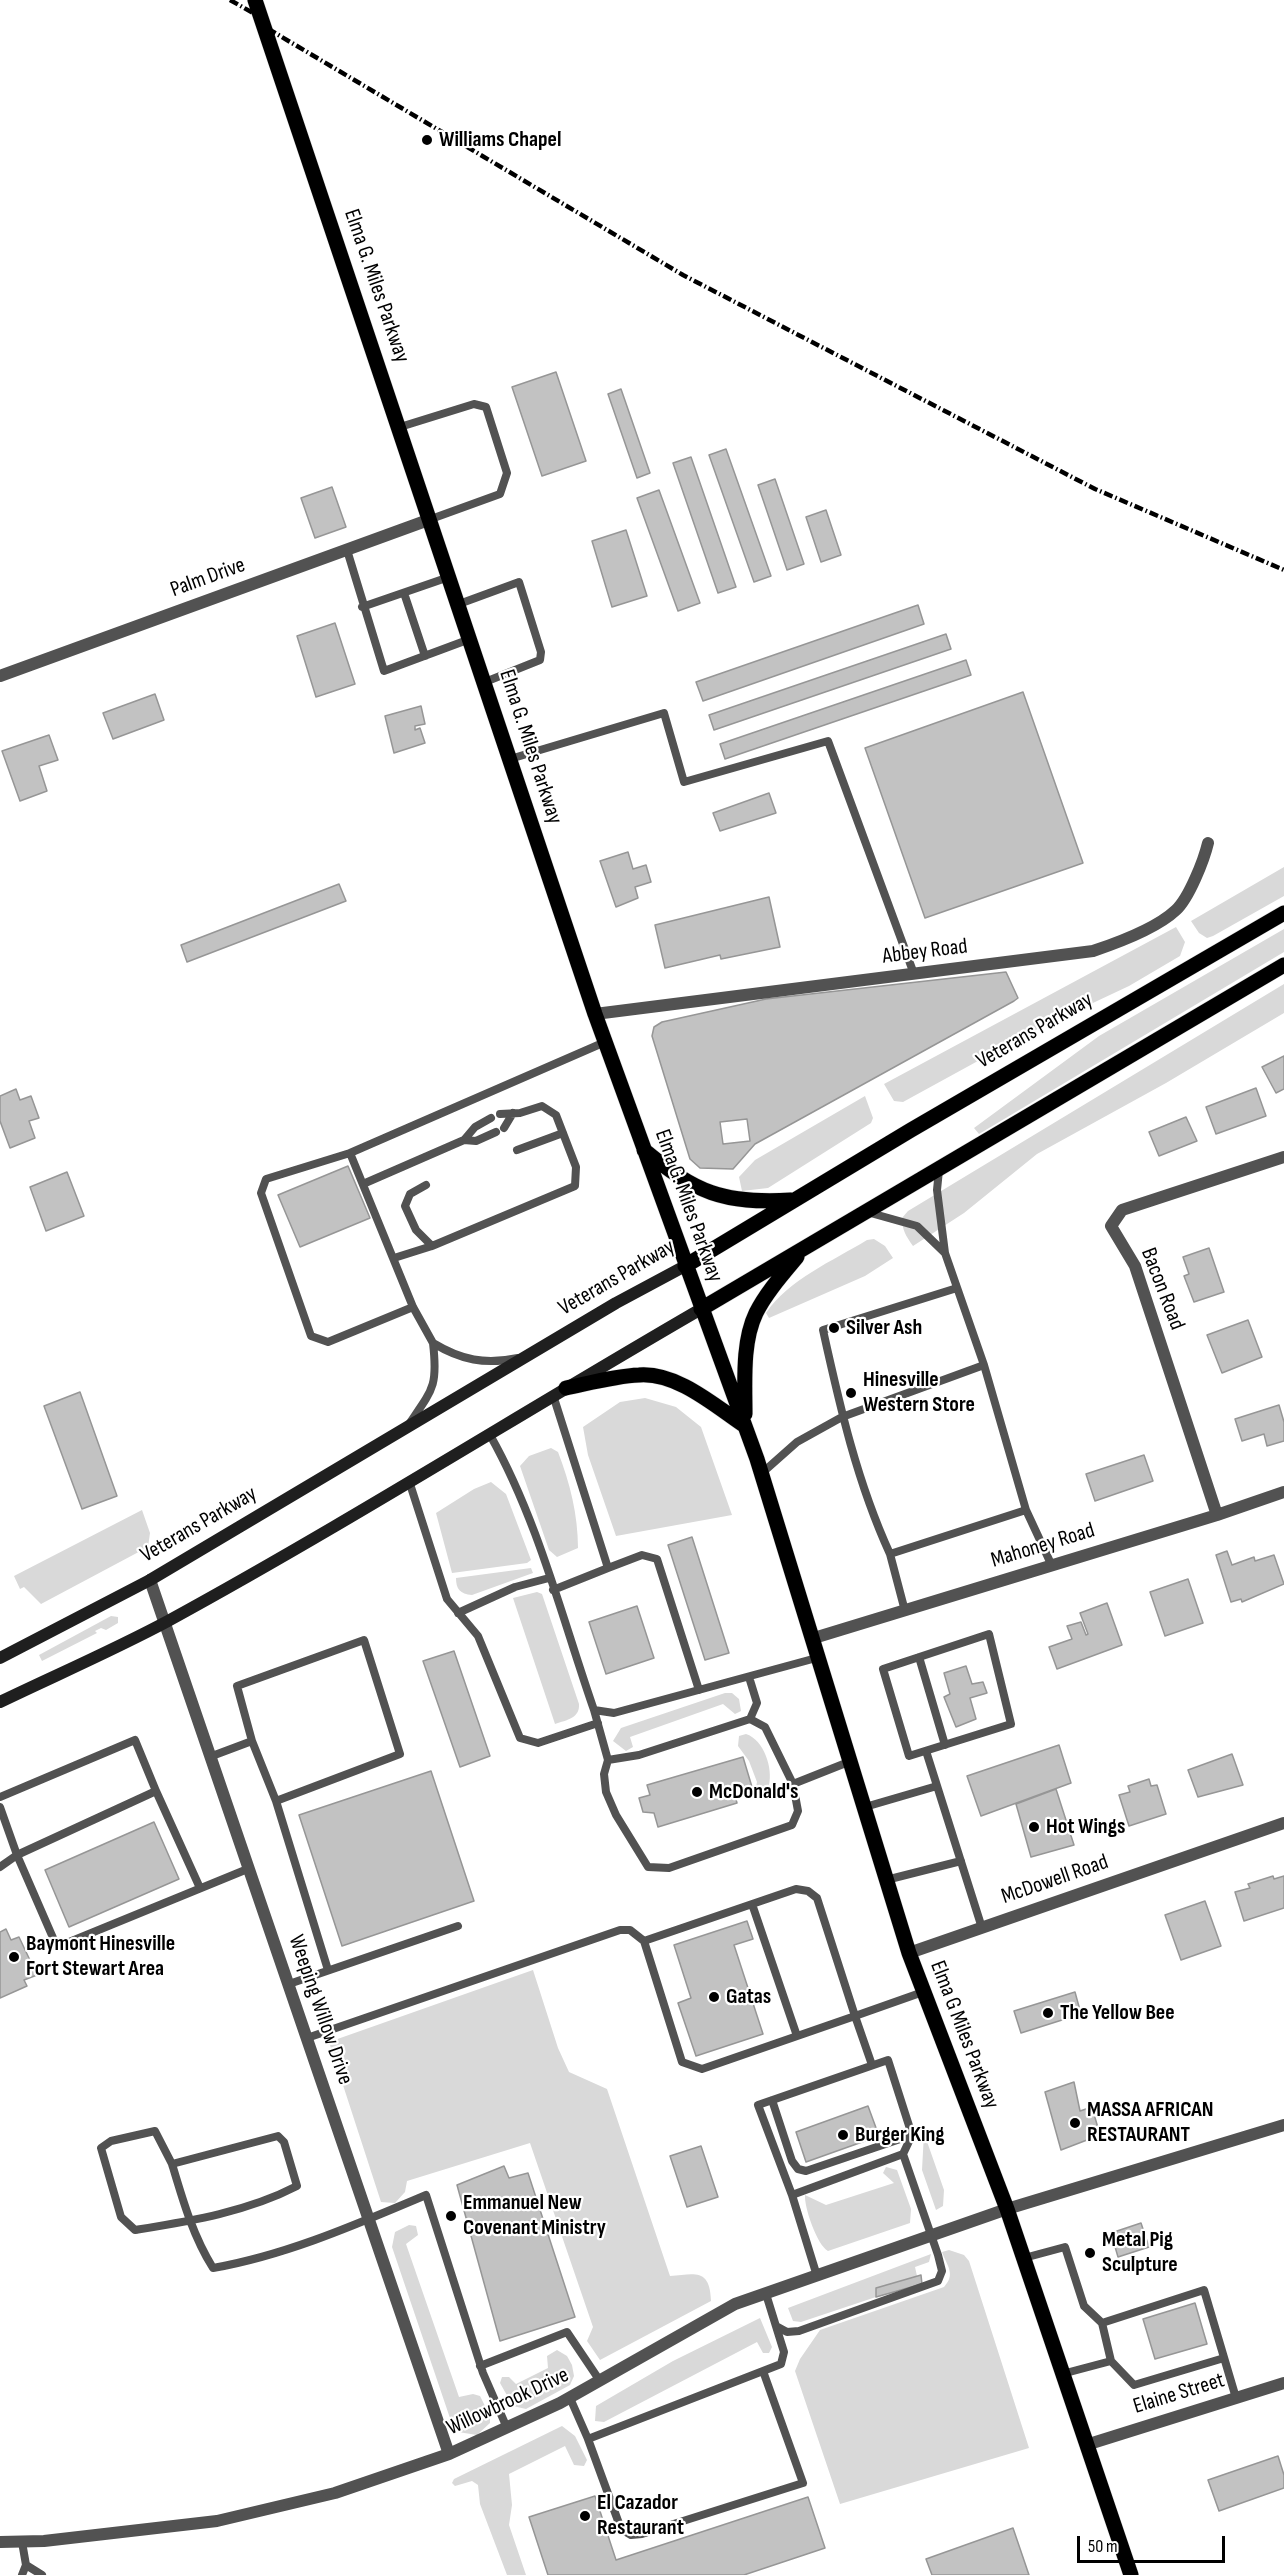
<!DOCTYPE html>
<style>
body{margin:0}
#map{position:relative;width:1284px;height:2575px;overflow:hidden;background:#fff;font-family:"Sofia Sans Condensed",sans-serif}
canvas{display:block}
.scale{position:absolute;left:1077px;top:2536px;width:148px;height:27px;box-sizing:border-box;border:3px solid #000;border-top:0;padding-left:8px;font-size:18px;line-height:21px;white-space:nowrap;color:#000;-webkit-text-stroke:4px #fff;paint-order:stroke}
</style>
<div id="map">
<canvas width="1284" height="2575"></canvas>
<div class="scale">50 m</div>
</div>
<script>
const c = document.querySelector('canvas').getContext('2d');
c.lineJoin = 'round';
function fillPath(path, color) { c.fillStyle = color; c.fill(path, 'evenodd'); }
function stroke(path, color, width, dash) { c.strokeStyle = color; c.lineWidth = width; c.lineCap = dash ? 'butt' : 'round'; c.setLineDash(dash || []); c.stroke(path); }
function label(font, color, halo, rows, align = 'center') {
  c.font = font + ' "Sofia Sans Condensed",sans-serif'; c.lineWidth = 4.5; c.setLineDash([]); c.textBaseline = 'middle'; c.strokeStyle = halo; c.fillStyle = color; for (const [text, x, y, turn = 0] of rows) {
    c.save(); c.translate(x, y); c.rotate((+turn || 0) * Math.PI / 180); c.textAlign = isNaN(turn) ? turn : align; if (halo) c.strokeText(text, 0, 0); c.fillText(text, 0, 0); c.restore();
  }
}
const green = new Path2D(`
 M1284 867V896L1213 936 1207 938 1199 933 1191 921Z
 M1176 927 1185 942 1180 956 1129 986 1029 1033 903 1102 894 1101 884 1084Z
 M1284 929V952L979 1134 974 1128 1099 1036Z
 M1284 984V1013L1166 1083 1037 1154 964 1213 913 1246C906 1236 902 1230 902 1218L908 1211Z
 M865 1096 873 1118 871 1123 768 1188 742 1191 739 1177 755 1160Z
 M874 1239 885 1246 893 1258 865 1276 769 1318 766 1313C789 1279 833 1261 867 1240Z
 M645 1398 676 1407 701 1427 732 1515 616 1536 588 1455 583 1427 620 1402Z
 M551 1448 558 1452C570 1483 578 1515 578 1548L557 1557 549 1550 520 1466 529 1456Z
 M491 1482 506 1494 531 1560 527 1563 452 1573 436 1513 474 1489Z
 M142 1510 150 1533 148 1547 41 1604 24 1587 20 1589 14 1576Z
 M531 1568 533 1573 472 1595C460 1594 456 1589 456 1578Z
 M537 1592 542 1594 579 1704C580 1718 567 1720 555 1724L513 1598Z
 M111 1616 118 1617V1623L106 1630 101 1628 95 1631 97 1633 42 1661 39 1655Z
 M725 1693H732L739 1699 741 1711 735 1714 723 1704 630 1737 633 1747 626 1751 613 1741 621 1728Z
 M746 1734C764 1740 773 1768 769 1785L755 1791 757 1782 749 1761 738 1746 739 1736Z
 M533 1970 558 2048 569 2072 607 2089 670 2276C695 2274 710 2268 711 2301L600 2360 587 2341 593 2327 530 2143 407 2181 405 2192 395 2203 381 2202 329 2042Z
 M924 2133 944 2190 943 2206 936 2210 922 2170Z
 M886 2167 897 2170 911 2209 910 2223 828 2251C817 2245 804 2207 805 2195L826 2205 894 2183 883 2173Z
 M409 2225 416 2226 418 2235 406 2244 459 2397 473 2394 480 2396 490 2416V2423L477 2435 458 2432 453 2427 392 2247 395 2232Z
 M949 2250 964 2255 969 2261 1029 2448 840 2504 795 2371 800 2359 820 2330 944 2287C956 2274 947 2266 942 2252Z
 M931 2254 929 2262 915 2267 917 2276 876 2288V2297L801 2322 793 2321 788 2308Z
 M760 2318 772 2347 769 2353H763L757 2342 604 2422 595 2421 596 2406 673 2361Z
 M557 2350 567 2356 572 2365 574 2376 570 2385 526 2409 513 2406 500 2383 502 2377H509L516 2384 548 2368 547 2356Z
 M562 2426 575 2436 587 2460 584 2466 574 2465 565 2446 509 2474 512 2505 509 2525 526 2575H507L480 2504 478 2485 472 2481 455 2486 452 2483 454 2479Z`);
const building = new Path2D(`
 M556 372 586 461 542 476 512 387Z
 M621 389 650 473 637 478 608 394Z
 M726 449 771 576 754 582 709 455Z
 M691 457 736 587 718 593 673 463Z
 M775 479 804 564 787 570 758 485Z
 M332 487 346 527 315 538 301 498Z
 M659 490 700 603 678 611 637 498Z
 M826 510 841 555 821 562 806 517Z
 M626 530 647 596 612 607 592 541Z
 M918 605 924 624 703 701 696 682Z
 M335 623 355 684 316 697 297 636Z
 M946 634 951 649 714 730 709 715Z
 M966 660 971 675 725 759 720 744Z
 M1023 692 1083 863 925 918 865 748Z
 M155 694 164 720 113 739 103 713Z
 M421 706 425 724 415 726V730L420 728 425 743 394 753 385 716Z
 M49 735 58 760 39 766 47 791 20 801 2 751Z
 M769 793 776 813 720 831 713 813Z
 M628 852 633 869 646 865 651 882 635 887 638 898 616 907 600 861Z
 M339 884 346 901 187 962 181 945Z
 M769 897 780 947 721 959 720 955 665 968 655 925Z
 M1006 972 1018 998 1014 1001 755 1144 733 1169 700 1168 690 1159 652 1036 654 1027 662 1022 766 999Z
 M1284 1056V1089L1276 1093 1262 1067Z
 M1256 1088 1266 1116 1216 1134 1206 1107Z
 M16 1089 20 1100 31 1096 39 1118 29 1121 35 1138 10 1148 0 1121V1096Z
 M1186 1117 1197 1141 1159 1156 1149 1132Z
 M747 1119 750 1141 723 1144 720 1122Z
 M348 1166 370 1218 300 1247 278 1195Z
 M67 1172 84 1216 46 1231 30 1187Z
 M1209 1248 1224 1292 1194 1302 1184 1276 1189 1274 1183 1257Z
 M1248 1320 1262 1357 1222 1373 1207 1335Z
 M80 1392 117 1496 82 1509 44 1406Z
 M1279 1405 1284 1422V1441L1267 1446 1264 1434 1242 1441 1235 1419Z
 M1144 1455 1153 1481 1095 1501 1086 1474Z
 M692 1537 729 1653 705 1660 668 1545Z
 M1227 1551 1232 1565 1254 1557 1255 1561 1274 1555 1284 1584 1242 1602 1241 1599 1231 1602 1216 1555Z
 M1188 1579 1203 1623 1165 1636 1150 1592Z
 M1107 1603 1122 1645 1057 1669 1049 1647 1072 1639 1067 1626 1081 1622 1086 1635 1088 1634 1080 1613Z
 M637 1606 654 1658 606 1674 589 1622Z
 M454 1651 490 1756 460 1767 423 1661Z
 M966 1666 972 1684 983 1682 987 1693 970 1698 976 1719 956 1727 944 1697 950 1694 944 1673Z
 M1059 1745 1071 1783 981 1816 967 1776Z
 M1232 1754 1243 1785 1198 1797 1188 1770Z
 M743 1757 752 1787 734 1792 737 1803 658 1827 654 1813 643 1812 639 1798 650 1795 647 1785Z
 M431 1771 474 1901 342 1946 299 1815Z
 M1149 1779 1151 1786 1157 1785 1166 1814 1129 1826 1119 1795 1130 1792 1128 1786Z
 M1056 1789 1074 1845 1031 1857 1016 1804Z
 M154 1822 179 1879 69 1927 45 1870Z
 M1273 1876 1274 1879 1284 1876V1908L1244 1921 1235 1892 1250 1888 1248 1884Z
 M1205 1901 1221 1946 1181 1960 1165 1915Z
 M747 1921 753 1939 734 1945 763 2034 696 2056 678 2003 691 1998 674 1945Z
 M6 1929 11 1940 19 1937 37 1975 24 1980 27 1986 0 1998V1932Z
 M1075 1992 1081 2014 1021 2033 1014 2011Z
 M1074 2082 1080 2111 1092 2107 1100 2135 1061 2150 1045 2092Z
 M868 2106 879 2136 806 2162 796 2132Z
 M701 2146 718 2197 687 2207 670 2156Z
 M504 2166 509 2178 528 2173 575 2317 500 2341 457 2185Z
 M1141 2223 1149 2247 1118 2257 1111 2233Z
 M921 2275 922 2284 876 2297V2288Z
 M1195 2303 1207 2344 1155 2359 1143 2319Z
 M1278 2456 1284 2475V2488L1219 2511 1208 2480Z
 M595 2496 616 2560 808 2497 825 2548 744 2575H548L529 2517Z
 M1013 2528 1029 2575H932L926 2559Z`);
const lane = new Path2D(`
 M400 427 474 404 486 407 507 473 500 494 431 519
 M347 550 384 671 470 639
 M404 593 425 656
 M459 604 519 582 541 652 540 660 485 682
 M362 607 449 577
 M510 759 664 713 684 782 828 741 914 974
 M504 1128 513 1113
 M464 1140 476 1141 496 1132
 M517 1150 563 1133
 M350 1153 266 1179 261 1193 311 1336 328 1342 413 1307
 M363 1184 464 1140 475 1127 491 1118
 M426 1185 410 1194 405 1206 416 1230 432 1246
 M867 1212 917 1226 945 1253 937 1190 939 1170
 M945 1253 984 1365
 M394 1258 432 1246 575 1186 576 1167 556 1115 542 1106 520 1113 500 1114
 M433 1343 413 1307 350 1153 605 1042
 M553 1395 608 1568 642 1555 657 1559 699 1690
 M409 1424C433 1389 438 1386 433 1343 461 1360 485 1365 518 1358
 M490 1435C538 1520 562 1618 594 1710L614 1713 820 1657
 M762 1473 797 1442 842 1417 984 1365 1026 1510 890 1554 905 1611
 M410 1484 447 1599 478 1636 520 1738 538 1743 598 1723
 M1026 1510 1052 1566
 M890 1554C857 1482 840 1407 823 1330L957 1288
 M553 1590 608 1568
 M458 1613 515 1587 549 1578
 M989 1634 1011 1724 909 1756 883 1669Z
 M919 1657 945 1745
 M749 1677 757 1703 750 1719
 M594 1710 608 1760 604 1774 606 1792 616 1815 648 1867 669 1868 792 1825 798 1811 793 1784 765 1727 750 1719 639 1755 608 1760
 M252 1741 276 1801 328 1970
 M926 1751 982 1928
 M212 1756 252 1741 237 1686 364 1640 400 1754 276 1801
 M793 1784 851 1761
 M156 1791 200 1888
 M0 1797 135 1740 156 1791 17 1855 0 1867
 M0 1807 17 1855 57 1947 250 1868
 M865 1807 937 1786
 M886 1880 961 1861
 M796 1889 808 1891 817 1898 855 2016 702 2069 682 2062 644 1941Z
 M752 1904 797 2036
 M289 1984 458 1926
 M307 2038 620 1930H630L644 1941
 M872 2065 855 2016 923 1992
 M772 2100 792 2161 798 2169 806 2171 912 2135
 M172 2164 155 2131 111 2141 101 2148 121 2217 135 2230C190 2221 247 2212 297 2186L284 2142 278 2136 172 2164C183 2201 193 2236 213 2268 287 2255 357 2224 426 2195L483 2373 507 2428
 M792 2195 903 2154 912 2135 888 2060 758 2105 792 2195 817 2276
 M1024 2258 1065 2247 1084 2306 1102 2323 1204 2290 1236 2398
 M776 2326 787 2332 799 2331 938 2281 942 2271 938 2255 903 2154
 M1111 2361 1134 2385 1224 2358
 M480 2366 567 2332 600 2381
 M1062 2374 1111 2361 1102 2323
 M570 2398 588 2439 781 2364 784 2352 766 2294
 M588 2439 621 2529 631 2535 642 2534 803 2483 763 2371
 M26 2565 42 2575
 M22 2575 26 2565 22 2542`);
const street = new Path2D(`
 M0 676 431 519
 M595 1014 1093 951C1117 943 1157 928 1176 910 1189 898 1204 860 1208 843
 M1217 1515 1135 1266 1111 1226 1122 1210 1284 1157
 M150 1580 449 2454
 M814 1638 1217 1515 1284 1492
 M909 1953 1284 1823
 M1086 2445 1284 2383
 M0 2542 44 2541 217 2521 335 2493 449 2454 560 2403 735 2304 1007 2209 1284 2125`);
const secondary = new Path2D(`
 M0 1658 150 1580 616 1303 685 1266
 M0 1702C56 1675 114 1650 168 1621 349 1522 523 1412 701 1309`);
const primary = new Path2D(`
 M255 0 595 1014 757 1459 909 1953 1007 2209 1131 2575
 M644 1150C696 1193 723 1204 791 1200
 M685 1266 911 1130 1284 913
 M701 1309 1284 965
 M566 1388C590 1383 615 1376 639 1375 677 1372 715 1406 745 1426
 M745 1414C745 1382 742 1342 756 1313 766 1293 782 1275 797 1257`);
const rail = new Path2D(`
 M230 0 262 18 265 27 683 275 1095 489 1284 570`);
const markers = [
 [427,140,6,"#000"],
 [834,1328,6,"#000"],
 [851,1393,6,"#000"],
 [697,1792,6,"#000"],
 [1034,1827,6,"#000"],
 [14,1957,6,"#000"],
 [714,1997,6,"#000"],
 [1048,2013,6,"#000"],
 [1075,2123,6,"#000"],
 [843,2135,6,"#000"],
 [451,2216,6,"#000"],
 [1090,2253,6,"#000"],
 [585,2516,6,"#000"]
];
const poiNames = [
 ["Williams Chapel",439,140],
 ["Silver Ash",846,1328],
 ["Hinesville",863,1380],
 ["Western Store",863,1405],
 ["McDonald's",709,1792],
 ["Hot Wings",1046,1827],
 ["Baymont Hinesville",26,1944],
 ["Fort Stewart Area",26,1969],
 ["Gatas",726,1997],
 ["The Yellow Bee",1060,2013],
 ["MASSA AFRICAN",1087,2110],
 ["RESTAURANT",1087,2135],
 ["Burger King",855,2135],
 ["Emmanuel New",463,2203],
 ["Covenant Ministry",463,2228],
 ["Metal Pig",1102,2240],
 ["Sculpture",1102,2265],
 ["El Cazador",597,2503],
 ["Restaurant",597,2528]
];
const streetNames = [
 ["Elma G. Miles Parkway",376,286,71],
 ["Palm Drive",208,578,-20],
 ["Elma G. Miles Parkway",530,747,72],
 ["Abbey Road",925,952,-7],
 ["Veterans Parkway",1035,1031,-30],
 ["Elma G. Miles Parkway",688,1206,70],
 ["Veterans Parkway",617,1278,-30],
 ["Bacon Road",1162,1289,69],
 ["Veterans Parkway",199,1525,-30],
 ["Mahoney Road",1043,1546,-17],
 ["McDowell Road",1055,1880,-19],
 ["Weeping Willow Drive",320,2010,71],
 ["Elma G Miles Parkway",964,2035,69],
 ["Elaine Street",1179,2394,-17],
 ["Willowbrook Drive",508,2402,-25]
];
fillPath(green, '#d9d9d9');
fillPath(building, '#c2c2c2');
stroke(building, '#969696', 1.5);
stroke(primary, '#dbdbdb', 16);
stroke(lane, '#525252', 8);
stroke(street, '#525252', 12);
stroke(secondary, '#1f1f1f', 12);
stroke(primary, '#000', 15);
stroke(rail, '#000', 4.5, [9, 3, 1.5, 3]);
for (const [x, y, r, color] of markers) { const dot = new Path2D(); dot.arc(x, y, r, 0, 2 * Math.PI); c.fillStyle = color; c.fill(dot); stroke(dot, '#fff', 2); }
label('bold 22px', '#000', '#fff', poiNames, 'left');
label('22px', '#000', '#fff', streetNames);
</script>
